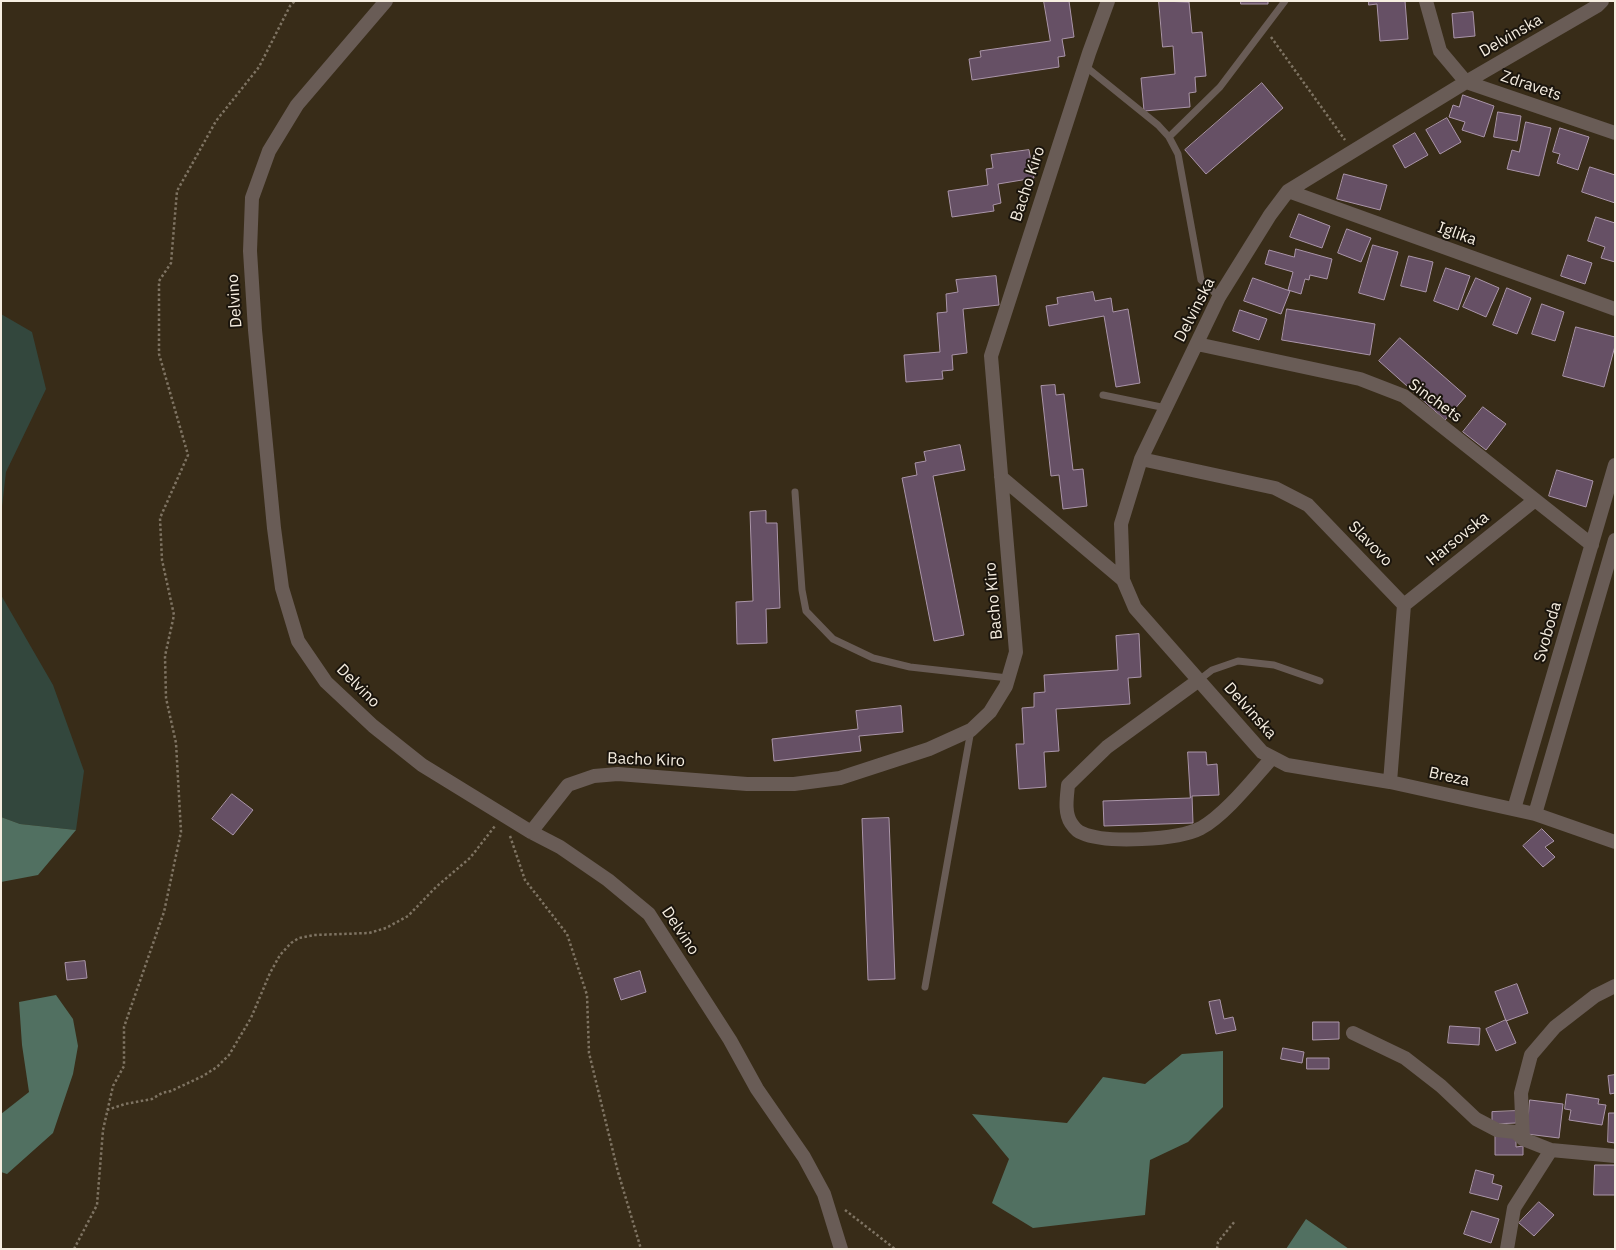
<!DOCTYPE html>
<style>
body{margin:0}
#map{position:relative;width:1616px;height:1250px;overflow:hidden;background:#382c18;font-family:"IBM Plex Sans",sans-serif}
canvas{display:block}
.frame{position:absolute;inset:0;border:2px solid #f6eee1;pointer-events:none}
</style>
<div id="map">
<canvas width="1616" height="1250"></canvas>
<div class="frame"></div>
</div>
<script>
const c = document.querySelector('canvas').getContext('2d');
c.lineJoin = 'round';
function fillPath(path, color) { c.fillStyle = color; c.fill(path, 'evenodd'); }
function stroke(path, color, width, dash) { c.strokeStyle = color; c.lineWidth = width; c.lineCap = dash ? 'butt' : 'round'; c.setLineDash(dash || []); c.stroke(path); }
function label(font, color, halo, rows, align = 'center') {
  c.font = font + ' "IBM Plex Sans",sans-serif'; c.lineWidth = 4; c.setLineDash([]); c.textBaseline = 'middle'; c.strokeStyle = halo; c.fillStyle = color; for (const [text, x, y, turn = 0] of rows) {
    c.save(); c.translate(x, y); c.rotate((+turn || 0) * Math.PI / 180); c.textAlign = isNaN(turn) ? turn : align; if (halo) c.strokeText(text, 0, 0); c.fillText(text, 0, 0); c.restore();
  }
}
const green = new Path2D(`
 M1 314 32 332 46 389 6 472 1 515Z
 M1 595 53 685 84 771 76 830 20 824 1 817Z`);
const forest = new Path2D(`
 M1 817 20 824 76 830 38 875 1 882Z
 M56 995 73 1019 78 1046 73 1074 53 1133 7 1174 1 1172V1114L29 1092 22 1045 19 1002Z
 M1223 1051V1107L1188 1142 1150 1160 1145 1215 1033 1228 992 1203 1009 1159 972 1114 1067 1123 1103 1077 1145 1084 1182 1054Z
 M1306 1219 1349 1249H1286Z`);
const building = new Path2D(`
 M1044 1H1069L1074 37 1062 39 1065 56 1058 57 1059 67 972 80 969 59 981 57 980 51 1050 41Z
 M1159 1 1189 2 1192 33 1202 32 1206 76 1195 77 1196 92 1189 93 1190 107 1144 111 1141 78 1175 74 1173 46 1163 47Z
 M1241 1H1268V4H1241Z
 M1369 1H1405L1408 39 1380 41 1377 4 1369 5Z
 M1473 12 1475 36 1454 38 1452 14Z
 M1262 83 1283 108 1206 174 1185 150Z
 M1463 95 1494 106 1484 137 1462 130 1465 122 1449 117 1453 105 1459 107Z
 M1498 112 1521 116 1517 141 1494 137Z
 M1447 118 1461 142 1440 154 1426 130Z
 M1526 122 1551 128 1539 176 1507 169 1512 150 1519 152Z
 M1560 128 1589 137 1578 170 1557 163 1560 154 1553 152Z
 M1415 133 1428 155 1405 168 1393 146Z
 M1029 150 1034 178 998 184 1001 203 993 205 994 211 952 217 948 191 988 185 986 169 993 168 991 155Z
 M1590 167 1615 175V203L1582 192Z
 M1344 174 1387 185 1380 210 1337 199Z
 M1299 214 1330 226 1322 248 1290 237Z
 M1596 217 1615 223V262L1601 258 1605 247 1588 241Z
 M1347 229 1371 238 1361 262 1338 253Z
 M1373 245 1398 252 1384 300 1359 293Z
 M1296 249 1332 259 1327 279 1310 275 1309 280 1305 279 1301 294 1288 290 1293 272 1265 264 1269 250 1294 257Z
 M1568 255 1592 263 1585 284 1561 276Z
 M1409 256 1433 262 1426 292 1401 286Z
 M1446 268 1470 276 1458 310 1434 301Z
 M996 276 999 305 963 309 967 353 952 355 953 370 942 371 943 379 906 382 904 355 940 352 937 313 947 312 946 294 958 292 956 280Z
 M1253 278 1290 291 1281 314 1244 301Z
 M1476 278 1499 288 1486 317 1463 307Z
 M1507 288 1531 298 1517 334 1493 325Z
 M1093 292 1095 301 1111 298 1113 312 1128 309 1140 383 1116 387 1104 316 1049 326 1046 306 1058 304 1057 298Z
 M1542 304 1564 312 1555 341 1532 334Z
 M1287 309 1375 324 1370 355 1282 340Z
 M1240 310 1267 319 1259 340 1233 331Z
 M1576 327 1615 337V346L1604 387 1563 376Z
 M1400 338 1466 396 1445 420 1379 361Z
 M1055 385 1056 395 1064 394 1073 470 1083 469 1087 506 1063 509 1059 475 1051 476 1041 386Z
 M1483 407 1506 424 1486 450 1463 432Z
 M960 445 965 470 933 476 964 635 934 641 902 478 917 475 915 463 926 461 924 452Z
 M1557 470 1593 481 1586 507 1549 496Z
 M766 511V523H777L780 608 766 609 767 643 737 644 736 602 753 601 750 512Z
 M1139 634 1141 677 1128 678 1130 704 1056 709 1059 751 1044 752 1046 787 1019 789 1016 744H1024L1022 708 1034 707V693L1045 692 1044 675 1118 670 1116 636Z
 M901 706 903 732 859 736 861 751 774 761 772 739 858 729 856 711Z
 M1188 752H1206L1207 765 1217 764 1219 795 1192 796 1193 823 1104 826 1103 801 1190 798Z
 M232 794 253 810 233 835 212 819Z
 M889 818 895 979 868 980 862 819Z
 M1542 829 1554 841 1545 847 1555 857 1543 867 1523 846Z
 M85 961 87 978 67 980 65 963Z
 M640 971 646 992 621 1000 614 979Z
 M1517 984 1528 1013 1506 1021 1495 992Z
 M1220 1000 1224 1019 1233 1017 1236 1030 1216 1034 1209 1002Z
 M1506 1020 1516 1043 1496 1051 1486 1029Z
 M1313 1022H1339V1039L1313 1040Z
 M1450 1026 1480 1028 1479 1045 1448 1043Z
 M1283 1048 1304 1052 1302 1063 1281 1059Z
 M1307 1058H1329V1069H1307Z
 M1615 1075V1093L1610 1094 1608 1076Z
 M1567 1094 1599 1099 1598 1104 1606 1105 1602 1125 1569 1120 1571 1110 1565 1109Z
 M1530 1100 1563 1104 1559 1138 1527 1134Z
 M1516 1111V1123L1492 1124V1112Z
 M1609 1113H1615V1143L1608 1142Z
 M1516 1135V1147L1523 1146V1155H1495V1136Z
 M1595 1165H1615V1195H1594Z
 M1476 1170 1494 1175 1492 1183 1502 1186 1498 1200 1470 1193Z
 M1539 1202 1554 1215 1534 1236 1519 1223Z
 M1472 1211 1499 1219 1491 1243 1464 1234Z`);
const path = new Path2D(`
 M1271 37 1345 140
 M510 836 525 880 567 934 587 995 589 1053 618 1172 641 1249
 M107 1110 125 1104 152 1099 162 1093 171 1091 203 1076 217 1067 229 1055 251 1018 270 973 280 955 291 943 299 938 314 935 369 933 386 928 408 916 436 887 470 858 495 826
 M845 1210 895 1249
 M74 1249 97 1205 103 1130 113 1086 124 1066V1027L164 912 181 832 176 743 166 698 165 656 174 615 162 560 160 518 188 455 159 354V281L171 263 177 191 216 121 259 67 290 6 295 1
 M1217 1249 1218 1242 1235 1221`);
const service = new Path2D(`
 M1085 66 1158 125 1169 137 1178 154 1201 280 1219 297
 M1169 137 1220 87 1285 1
 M1103 395 1166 408
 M795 492 802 590 806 611 833 639 873 658 910 667 1008 678
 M1199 680 1212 670 1238 661 1274 665 1320 681
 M925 987 971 730`);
const minor = new Path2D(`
 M386 1 297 105 269 151 252 198 250 251 255 330 274 528 282 588 298 641 326 682 373 726 422 765 531 832 560 847 608 880 649 914 730 1040 757 1089 804 1157 824 1194 841 1249
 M1426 1 1440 51 1466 82 1615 133
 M1602 1 1597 6 1466 82 1288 191 1270 215 1219 297 1141 459 1121 524 1123 580 1135 608 1262 752 1287 765 1390 782 1535 814 1615 842
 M1288 191 1615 309
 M1197 344 1360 379 1404 396 1592 545
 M1141 459 1275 488 1308 505 1404 605 1390 782
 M1001 477 1123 580
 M1404 605 1535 500
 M1199 680 1107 747 1068 785C1067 797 1064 812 1071 823 1073 826 1078 832 1082 833 1106 844 1178 840 1201 828 1226 814 1253 779 1272 758
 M1514 809 1615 465
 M1535 814 1615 540
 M531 832 568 785 594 776 618 774 747 784H794L840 778 929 749 971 730 990 712 1006 686 1016 652 991 356 1089 53 1108 1
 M1353 1033 1405 1058 1441 1086 1476 1119 1497 1130 1515 1132 1523 1139 1551 1150 1615 1156
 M1523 1139 1521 1093 1531 1055 1555 1027 1595 996 1615 986
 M1507 1249 1514 1208 1551 1150`);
const streetNames = [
 ["Delvinska",1511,36,-30],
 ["Zdravets",1531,86,19],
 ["Bacho Kiro",1028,184,-72],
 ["Iglika",1457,234,20],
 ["Delvino",235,301,-94],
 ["Delvinska",1195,310,-63],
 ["Sinchets",1435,401,36],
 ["Harsovska",1458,539,-39],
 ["Slavovo",1370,544,46],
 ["Bacho Kiro",994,601,-95],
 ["Svoboda",1548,632,-74],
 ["Delvino",358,686,45],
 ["Delvinska",1250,711,48],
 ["Bacho Kiro",646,760,2],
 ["Breza",1449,777,12],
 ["Delvino",680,931,56]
];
fillPath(green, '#33473d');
fillPath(forest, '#517061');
fillPath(building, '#665065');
stroke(building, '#aa95a9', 1);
stroke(path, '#7f7463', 2.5, [2.5, 2.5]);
stroke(service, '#695c56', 7);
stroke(minor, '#695c56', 14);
label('16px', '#f6eee1', '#1b150d', streetNames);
</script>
